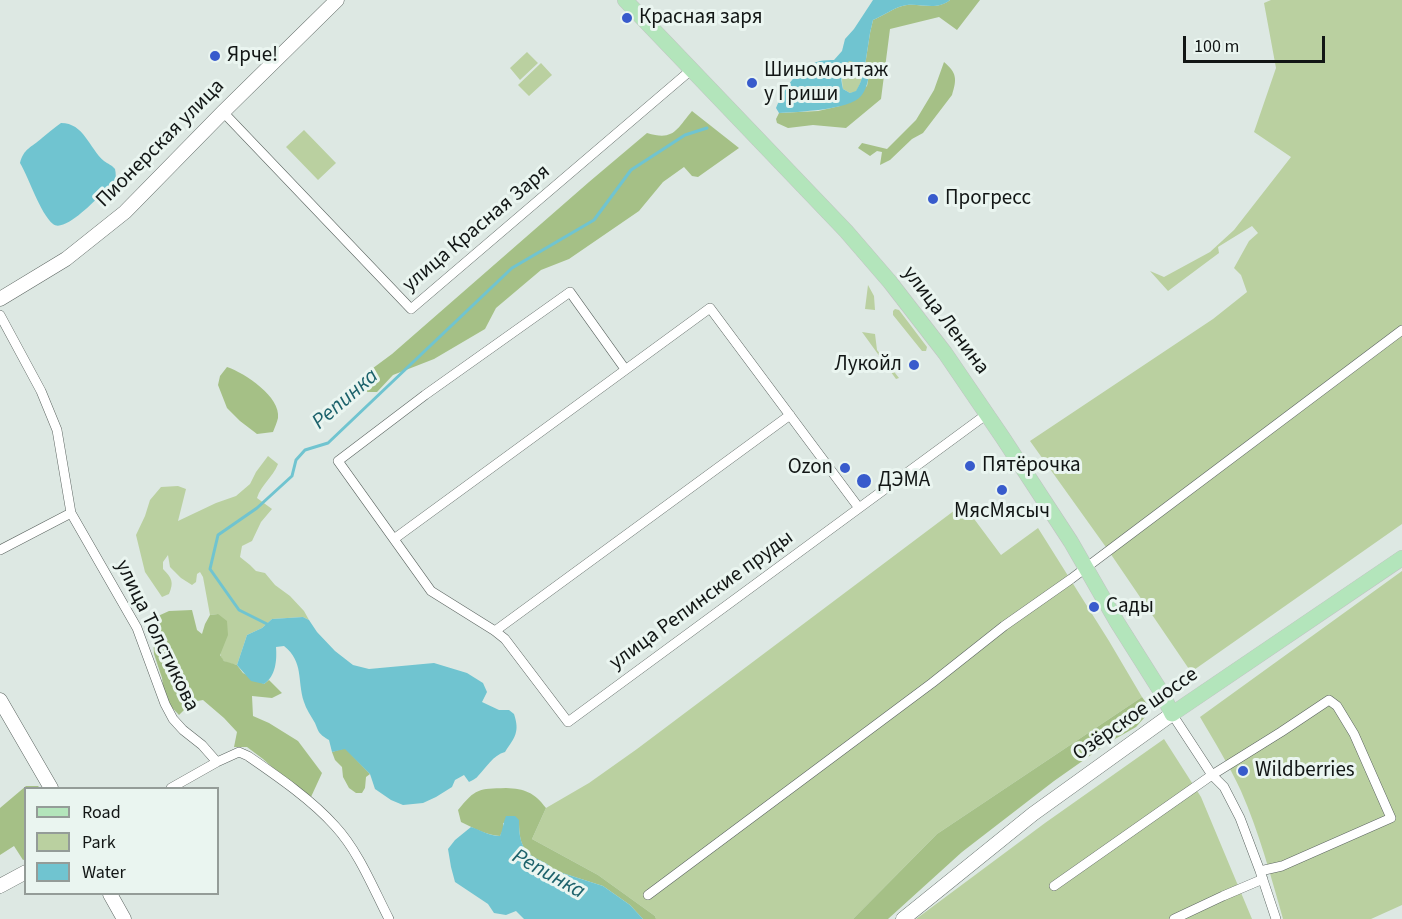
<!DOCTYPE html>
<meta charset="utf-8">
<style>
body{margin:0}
#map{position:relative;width:1402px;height:919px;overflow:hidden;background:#dde8e3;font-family:"Source Sans 3",sans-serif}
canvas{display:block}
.legend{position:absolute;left:24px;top:787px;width:195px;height:108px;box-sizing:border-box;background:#eaf5f0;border:2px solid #949c98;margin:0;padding:8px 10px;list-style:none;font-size:18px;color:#121615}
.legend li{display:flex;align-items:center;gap:12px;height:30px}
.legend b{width:30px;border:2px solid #949c98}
.scale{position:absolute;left:1183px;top:36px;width:142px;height:27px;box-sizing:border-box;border:3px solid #121615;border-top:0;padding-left:8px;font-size:18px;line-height:21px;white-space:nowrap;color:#121615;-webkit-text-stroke:4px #eaf5f0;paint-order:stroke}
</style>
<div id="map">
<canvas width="1402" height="919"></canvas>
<ul class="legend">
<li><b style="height:8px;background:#b3e5bb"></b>Road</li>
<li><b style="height:16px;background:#bad0a0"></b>Park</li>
<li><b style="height:16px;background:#70c4d0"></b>Water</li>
</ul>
<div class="scale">100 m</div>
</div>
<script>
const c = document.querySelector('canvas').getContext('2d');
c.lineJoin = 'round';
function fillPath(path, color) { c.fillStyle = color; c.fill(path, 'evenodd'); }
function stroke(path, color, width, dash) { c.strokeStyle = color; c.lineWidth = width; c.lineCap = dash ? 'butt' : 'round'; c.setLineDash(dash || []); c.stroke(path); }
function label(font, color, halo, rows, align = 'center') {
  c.font = font + ' "Source Sans 3",sans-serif'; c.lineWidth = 6; c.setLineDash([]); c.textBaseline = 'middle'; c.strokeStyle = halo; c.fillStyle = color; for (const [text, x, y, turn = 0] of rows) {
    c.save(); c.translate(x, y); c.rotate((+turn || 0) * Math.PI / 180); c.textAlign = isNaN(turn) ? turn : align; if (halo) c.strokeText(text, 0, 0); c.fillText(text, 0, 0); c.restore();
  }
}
const green = new Path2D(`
 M1271 0H1402V524L1191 672 1108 550 1030 441 1213 319 1247 292 1241 275 1234 268 1249 241 1258 233 1252 226 1218 247 1219 253 1168 291 1150 271 1164 277 1210 252 1234 230 1291 157 1254 132 1276 68 1264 3Z
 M527 52 538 63 520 80 510 68Z
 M849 60 857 62C865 73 862 81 856 92L850 93 843 89C841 77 842 70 849 60Z
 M541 63 552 75 529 96 518 85Z
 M304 130 336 163 318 180 286 147Z
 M868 285 874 296 875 310 865 309Z
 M895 309 899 310 927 347 926 351H922L893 315V311Z
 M862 332 875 334 877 350 899 378 896 379Z
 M268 456 278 464C273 477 261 485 257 498L272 509 261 522 252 541 242 546 240 557 250 565 256 571 265 573 275 585 290 596 304 611 309 620 303 617 272 619 262 628 247 635 237 665C233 664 226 663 223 660 217 654 219 623 218 614L210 615 203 577 200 572 197 574 196 582 192 585 181 578 170 567 168 555 163 562V569C172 578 174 582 169 594L162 597 145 572 136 535 145 516 150 500 161 487 178 486 186 489 178 521 216 503 236 496 250 484 256 472Z
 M963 504 1001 555 1038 528 1109 641 1142 697 937 834 853 919H656L655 916 598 875 532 839 546 808 589 783 637 749Z
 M1402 571V905L1371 919H1283C1271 876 1259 832 1241 791 1229 765 1214 741 1200 717Z
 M1164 739 1201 797 1252 919H916L1045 823Z`);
const forest = new Path2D(`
 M950 0H980L957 30 939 17 890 29 881 99 846 128 813 125 788 128 777 123 776 119 779 113 818 111 840 106 867 86 869 75 864 72 870 33 873 20C882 16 891 10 899 7 917 0 933 13 950 0Z
 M944 62C957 73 957 79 952 95L923 133 912 139 890 160 880 165 882 152 877 151 870 156 858 148 862 143 887 149 916 120 934 90Z
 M692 111 739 148 698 177 692 176 684 167 663 182 639 211 569 259 541 270 496 308 485 329 434 359 393 375 377 392H352L365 374 392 354 589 182 647 133C674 141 676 130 692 111Z
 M227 367C245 373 281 397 278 418 277 422 275 427 273 432L257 434 240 421 227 408 218 385 220 376Z
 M192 610 197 630 202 634 205 624 210 615 218 614 227 621 228 635 220 655 224 661 237 665 243 673 264 684 269 680 282 693 272 698 252 696 253 716 269 723 298 741 322 773 311 797 297 789 263 759 247 747H234L237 732 224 718 203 700 192 702 179 715 165 700 162 678 154 654 153 635 158 616 169 611Z
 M1142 697 1147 704 1145 717 1136 727 1108 743 1054 781 962 852 888 919H853L937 834Z
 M345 748 370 774 366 777 365 788 362 793H356L349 788 343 777 342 767 335 760 332 752Z
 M26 786H38L40 788H26V859L23 860 14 846 0 855V808Z
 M506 788C525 789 534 792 546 808L532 839 598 875 655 916 656 919H643L630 905 603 886 553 870C546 861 541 862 532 856 520 848 519 834 519 821L503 823V830L500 836C489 836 471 827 461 822L458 810C476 788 478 789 506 788Z`);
const water = new Path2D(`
 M873 0H950C934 13 917 0 899 7 891 10 882 16 873 20L870 33 864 72 869 74C868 82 866 90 861 96 850 110 797 112 779 113L776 108C784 89 798 66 820 61 824 60 830 60 834 60L842 51 845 39 854 29ZM849 61 858 63C865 73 862 81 856 91L850 93 843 89C840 76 841 70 849 61Z
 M61 123C84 123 89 148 104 161 108 164 112 165 115 169 116 173 116 179 115 183 113 189 106 191 101 195 93 202 64 233 53 224 40 213 29 178 20 163 24 148 31 148 42 138 48 133 54 128 61 123Z
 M303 617 309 620 317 632 335 651 353 665 369 669 434 663 467 673 483 683 487 692 482 702 499 710H509L514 714C520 732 515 737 505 752 493 755 486 768 478 776 477 778 471 781 469 782L464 775 455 780 452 787 436 797 423 803 403 805 391 800 375 789 370 774 345 749 332 752 329 740C319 734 319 733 315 723 311 716 306 709 304 702 297 680 304 662 284 646L276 647C277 660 276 676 264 684L251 681 237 665 247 635 262 628 272 619Z
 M506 816H515L519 820C519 834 520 848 532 856 541 862 546 861 553 870L603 886 630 905 643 919H524L516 911 506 915 494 913 488 904 455 882 451 867 448 849 455 840 471 827C481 830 489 836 500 836 503 829 503 823 506 816Z`);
const stream = new Path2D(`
 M269 625 239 610 210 569 218 535 257 508 292 476 296 460 305 450 328 443 512 268 594 220 631 170 685 135 707 128`);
const street = new Path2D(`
 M223 112 411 309 691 70
 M0 315 41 391 57 430 71 513 137 628 165 704 173 719 183 730 202 745 217 762
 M625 369 570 292 425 395 338 461 431 591 495 631 505 639 568 722 987 414
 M394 539 710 308 859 508
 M0 550 71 513
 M495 631 790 415
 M1172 714 1212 775 1224 787 1240 818 1260 871 1276 919
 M171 788 217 762 239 752 248 756C277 776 312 800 335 826 359 852 373 888 389 919
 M1054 886 1212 775 1281 732 1329 700 1337 706 1354 734 1391 818 1282 866 1260 871
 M648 895 932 683 1004 626 1071 579 1402 330
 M1174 919 1223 896 1263 879`);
const secondary = new Path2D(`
 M0 299 66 259 125 212 223 112 337 0
 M0 700 51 788
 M0 886 26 872
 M110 894 124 919
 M903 919 1033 814 1172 714`);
const primary = new Path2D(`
 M625 0 846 231 890 282 945 353 1003 438 1071 542 1117 622 1163 695 1172 714 1402 558`);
const markers = [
 [627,18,6,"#385bcc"],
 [215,56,6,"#385bcc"],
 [752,83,6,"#385bcc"],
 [933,199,6,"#385bcc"],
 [914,365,6,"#385bcc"],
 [970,466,6,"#385bcc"],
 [845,468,6,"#385bcc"],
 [864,481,8,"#385bcc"],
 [1002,490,6,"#385bcc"],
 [1094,607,6,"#385bcc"],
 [1243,771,6,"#385bcc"]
];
const poiNames = [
 ["Красная заря",639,18],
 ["Ярче!",227,56],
 ["Шиномонтаж",764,71],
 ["у Гриши",764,95],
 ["Прогресс",945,199],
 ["Лукойл",902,365,"right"],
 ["Пятёрочка",982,466],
 ["Ozon",833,468,"right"],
 ["ДЭМА",878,481],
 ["МясМясыч",1002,512,"center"],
 ["Сады",1106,607],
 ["Wildberries",1255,771]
];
const streetNames = [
 ["Пионерская улица",161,144,-45],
 ["улица Красная Заря",477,229,-40],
 ["улица Ленина",945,321,53],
 ["улица Репинские пруды",702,601,-36],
 ["улица Толстикова",156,636,64],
 ["Озёрское шоссе",1136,715,-35]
];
const waterNames = [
 ["Репинка",346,400,-41],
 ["Репинка",548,875,29]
];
fillPath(green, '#bad0a0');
fillPath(forest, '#a5c086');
fillPath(water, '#70c4d0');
stroke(stream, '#70c4d0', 3);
stroke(street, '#5b6460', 10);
stroke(secondary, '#5b6460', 15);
stroke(primary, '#c1c2c2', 16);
stroke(street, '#fff', 9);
stroke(secondary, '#fff', 14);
stroke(primary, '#b3e5bb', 15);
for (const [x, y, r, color] of markers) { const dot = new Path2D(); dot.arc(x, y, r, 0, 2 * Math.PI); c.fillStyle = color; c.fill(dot); stroke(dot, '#eaf5f0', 2); }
label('21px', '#121615', '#eaf5f0', poiNames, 'left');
label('21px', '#121615', '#eaf5f0', streetNames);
label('italic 22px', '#1c626b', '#eaf5f0', waterNames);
</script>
